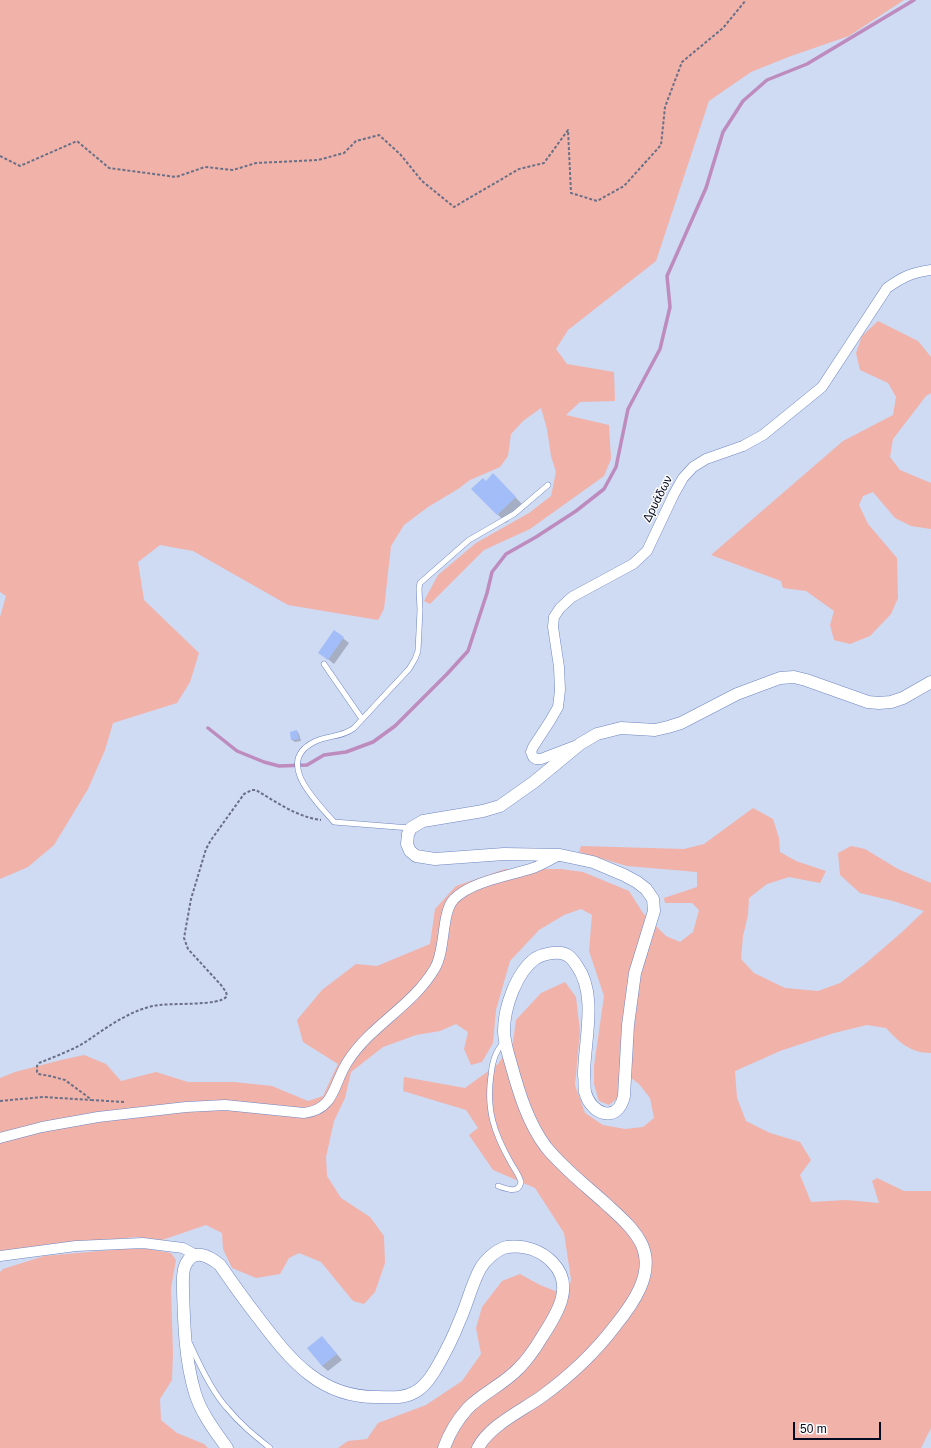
<!DOCTYPE html>
<meta charset="utf-8">
<style>
body{margin:0}
#map{position:relative;width:931px;height:1448px;overflow:hidden;background:#cfdaf3;font-family:Helvetica,sans-serif}
canvas{display:block}
.scale{position:absolute;left:793px;top:1422px;width:88px;height:18px;box-sizing:border-box;border:2px solid #050b20;border-top:0;padding-left:5px;font-size:12px;line-height:14px;white-space:nowrap;color:#050b20;-webkit-text-stroke:3px #fbfbfb;paint-order:stroke}
</style>
<div id="map">
<canvas width="931" height="1448"></canvas>
<div class="scale">50 m</div>
</div>
<script>
const c = document.querySelector('canvas').getContext('2d');
c.lineJoin = 'round';
function fillPath(path, color) { c.fillStyle = color; c.fill(path, 'evenodd'); }
function stroke(path, color, width, dash) { c.strokeStyle = color; c.lineWidth = width; c.lineCap = dash ? 'butt' : 'round'; c.setLineDash(dash || []); c.stroke(path); }
function label(font, color, halo, rows, align = 'center') {
  c.font = font + ' Helvetica,sans-serif'; c.lineWidth = 3; c.setLineDash([]); c.textBaseline = 'middle'; c.strokeStyle = halo; c.fillStyle = color; for (const [text, x, y, turn = 0] of rows) {
    c.save(); c.translate(x, y); c.rotate((+turn || 0) * Math.PI / 180); c.textAlign = isNaN(turn) ? turn : align; if (halo) c.strokeText(text, 0, 0); c.fillText(text, 0, 0); c.restore();
  }
}
const green = new Path2D(`
 M0 0H904L849 36 791 56 751 72 709 101 656 261 568 330 556 349 567 364 614 372 615 401 580 402 566 415 609 425 611 459 604 476 530 529 484 550 430 604 424 601 438 575 476 543 529 513 551 496 556 472 551 456 547 429 541 408 523 421 511 434 508 456 500 467 470 480 458 489 428 507 404 525 391 546 384 609 378 620 288 605 193 551 160 545 138 562 144 600 199 653 190 682 177 703 113 723 105 750 88 789 54 845 28 867 0 879V617L6 596 0 592Z
 M878 321 918 341 931 357V393L926 396 893 439 890 457 900 470 931 483V529L911 526 895 518 873 492 863 496 859 505 868 524 897 558 898 598 891 614 870 636 850 644 834 640 830 625 834 611 806 591 783 588 781 581 711 555 843 441 893 415 896 397 888 383 860 370 856 353 862 336Z
 M753 808 773 819 779 838 780 852 796 861 826 871 820 883 789 877 767 884 749 898 748 915 743 936 741 959 754 973 785 988 818 991 840 983 865 964 902 932 924 911 893 901 860 893 840 875 838 853 851 846 865 849 898 869 931 883V1053C910 1053 899 1042 886 1028L867 1025 834 1033 780 1051 735 1071 737 1098 746 1121 770 1133 800 1142 811 1160 800 1175 811 1202 846 1200 879 1203 872 1181 877 1178 904 1191H931V1428L921 1448H338L348 1441 367 1439 378 1423 426 1405 462 1381 481 1354 476 1328 482 1307 502 1281 520 1274 540 1285 568 1296 571 1279 564 1233 535 1188 493 1170 469 1135 478 1128 466 1110 403 1091 404 1077 465 1088 498 1064 513 1042 516 1020 541 993 565 982 576 997 580 1031 575 1085 585 1113 603 1125 625 1129 643 1127 654 1118 650 1098 639 1084 630 1077 619 1097 609 1105 599 1101 594 1084V1066L604 996 589 951 592 915 581 909 564 915 539 930 510 961 496 1010 493 1043 482 1062 471 1065 464 1049 468 1032 456 1024 440 1031 416 1035 383 1047 351 1072 345 1098 334 1121 326 1157 327 1176 341 1198 370 1217 384 1236 385 1263 375 1292 364 1304 353 1301 321 1262 299 1253 289 1258 280 1274 256 1278 232 1268 223 1249 222 1233 206 1225 162 1240 137 1237 0 1251V1078L15 1072 61 1060 84 1055 106 1064 121 1081 156 1072 188 1082H234L272 1086 308 1101 323 1096 338 1064 303 1042 297 1020 322 990 356 964 377 966 430 944 435 909 456 886 505 869H561L583 872 629 891 643 913 666 936 680 942 693 932 699 910 692 903H665L664 898 697 887V872L627 866 579 852 581 846 684 849 704 844Z
 M121 1249H149L171 1253 176 1260 171 1288 173 1354 172 1380 160 1399 161 1420 177 1433 204 1444 208 1448H0V1272L3 1269 44 1256Z`);
const shadow = new Path2D(`
 M493 475 524 506 506 523 473 489 486 482Z
 M334 631 349 643 334 664 319 652Z
 M297 731 299 734 301 741 295 742 292 740Z
 M322 1337 342 1360 328 1371 322 1366Z`);
const stream = new Path2D(`
 M208 728 237 751 264 762 279 766 307 765 324 755 346 752 373 742 395 726 447 674 468 651 487 593 492 572 506 554 536 537 576 511 604 489 616 467 628 409 660 349 670 307 667 276 706 188 723 132 743 101 767 80 807 64 914 0`);
const building = new Path2D(`
 M493 473 516 497 497 515 471 489 483 478 486 481Z
 M334 630 344 637 328 660 318 653Z
 M297 730 299 739 291 740 290 732Z
 M322 1336 337 1354 322 1366 307 1348Z`);
const path = new Path2D(`
 M0 156 20 166 77 141 109 168 176 177 205 167 233 170 256 163 318 160 344 153 356 141 379 135 400 154 422 181 454 207 519 169 544 163 568 130 571 193 597 201 624 186 661 145 665 107 682 62 723 28 746 0
 M0 1101 43 1097 91 1100
 M124 1102 92 1100 65 1080 50 1076 38 1074 37 1072V1066L39 1063C54 1057 70 1051 84 1043 106 1028 127 1012 153 1006 168 1002 220 1007 227 996L226 992 221 985 188 949 184 938 191 899 206 849 211 840 244 794 252 790H256C276 802 297 817 321 820`);
const service = new Path2D(`
 M324 664 362 719
 M410 828 334 822C317 802 274 762 314 742 327 735 341 738 354 728L409 669 415 659 418 651 420 610 419 588 420 583 469 540 514 514 548 485
 M498 1186C507 1189 519 1194 521 1182 519 1175 515 1170 511 1163 494 1133 486 1110 491 1075 492 1063 495 1051 504 1042
 M190 1344C199 1364 212 1392 227 1408 240 1424 255 1436 270 1448`);
const minor = new Path2D(`
 M575 746 541 759H536L533 757 531 752 533 747 550 721 558 707 560 690 559 667 553 627 554 617 560 608 572 597 633 564 647 551 674 494 683 478 693 467 706 459 743 446 763 435 822 387 887 288C904 276 911 273 931 270
 M0 1138 42 1127 98 1117 186 1107 225 1105 304 1113C336 1109 333 1083 348 1061 371 1025 413 1006 435 968 446 949 441 913 454 899 472 881 509 876 533 868 542 865 551 859 560 855
 M0 1256 76 1246 143 1243 183 1248 196 1255`);
const tertiary = new Path2D(`
 M227 1448C215 1431 201 1413 195 1393 185 1360 184 1324 183 1290 183 1283 182 1273 185 1266 193 1247 209 1256 220 1265 233 1284 246 1302 260 1320 291 1361 321 1398 378 1397 389 1397 402 1399 413 1393 424 1388 431 1377 437 1367 445 1353 453 1338 459 1322 467 1305 471 1286 480 1269 485 1260 497 1249 507 1247 524 1245 541 1250 553 1263 575 1286 557 1314 542 1337 536 1347 528 1359 519 1368 504 1384 483 1393 468 1408 458 1419 449 1434 444 1448
 M478 1448C489 1426 521 1411 541 1397 570 1376 593 1355 615 1326 632 1305 655 1274 642 1245 634 1228 618 1215 605 1203 585 1185 563 1168 546 1147 528 1123 519 1093 511 1064 508 1053 504 1042 504 1031 504 1008 516 972 536 958 543 954 554 952 561 953 569 954 573 960 577 966 598 995 584 1042 584 1075 585 1080 584 1087 585 1092 591 1115 618 1124 624 1096L628 1025 635 973 654 911 653 899 646 889 637 882 624 875 593 862 560 855 504 854 435 859 416 856 410 851 407 844 408 834 411 828 423 821 483 811 500 806 534 782 580 744 597 734 621 728 655 730 668 727 681 723 737 694 780 678 794 677 806 680 868 702 879 703 891 702 903 698 931 682`);
const streetNames = [
 ["Δρυάδων",658,499,-63]
];
fillPath(green, '#f1b2aa');
fillPath(shadow, '#0003');
stroke(stream, '#bd8bbd', 3.5);
fillPath(building, '#a3bdf8');
stroke(service, '#6f86c0', 6);
stroke(minor, '#6f86c0', 11);
stroke(tertiary, '#6f86c0', 13);
stroke(path, '#687087', 2, [3, 2]);
stroke(service, '#fff', 5);
stroke(minor, '#fff', 10);
stroke(tertiary, '#fff', 12);
label('12px', '#050b20', '#fbfbfb', streetNames);
</script>
